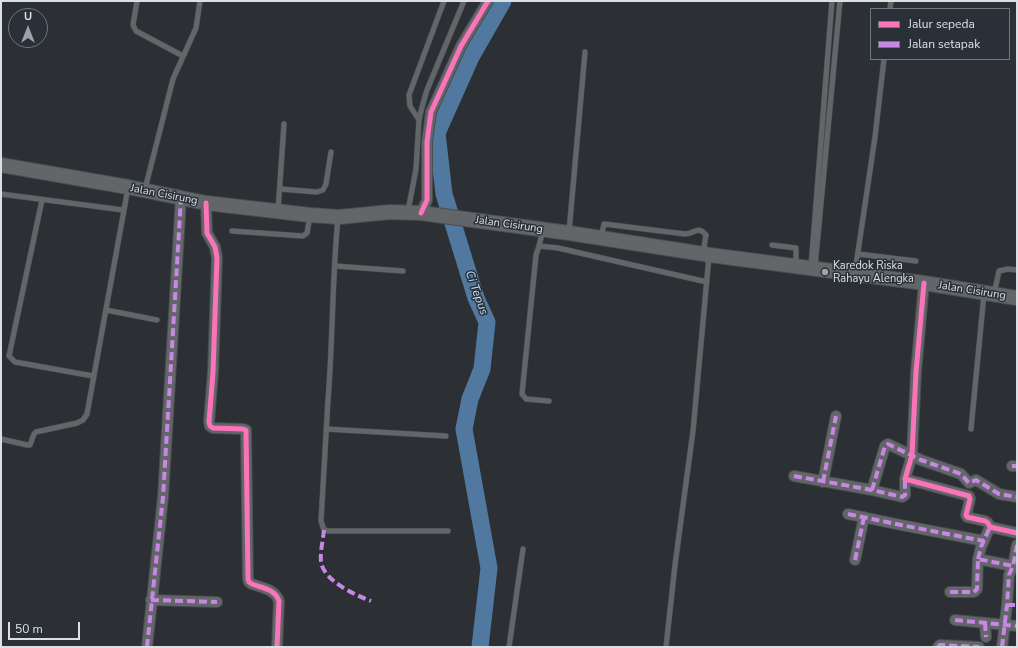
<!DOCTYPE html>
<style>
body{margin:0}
#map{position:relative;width:1018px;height:648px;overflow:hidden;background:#2c3034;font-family:"Nunito Sans",sans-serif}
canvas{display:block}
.frame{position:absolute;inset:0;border:2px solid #dbe0e5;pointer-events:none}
.legend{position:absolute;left:870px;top:8px;width:140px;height:52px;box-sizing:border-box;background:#293038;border:1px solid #70767d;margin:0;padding:5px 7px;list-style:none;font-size:12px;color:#dbe0e5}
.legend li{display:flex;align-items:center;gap:8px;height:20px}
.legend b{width:20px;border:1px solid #70767d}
.north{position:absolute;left:8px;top:8px;width:40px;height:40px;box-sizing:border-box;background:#293038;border:1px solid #70767d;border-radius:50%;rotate:0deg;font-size:11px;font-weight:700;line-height:16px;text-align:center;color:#dbe0e5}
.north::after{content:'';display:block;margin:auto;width:14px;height:18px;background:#9ea2a7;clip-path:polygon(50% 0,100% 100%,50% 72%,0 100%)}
.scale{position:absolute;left:8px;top:622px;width:72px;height:18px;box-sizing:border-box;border:2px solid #dbe0e5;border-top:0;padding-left:5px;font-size:12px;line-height:14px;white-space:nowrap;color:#dbe0e5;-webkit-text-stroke:3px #293038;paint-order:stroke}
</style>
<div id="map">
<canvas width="1018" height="648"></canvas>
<div class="frame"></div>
<ul class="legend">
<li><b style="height:5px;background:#fb73b8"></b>Jalur sepeda</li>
<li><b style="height:5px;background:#c787e3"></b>Jalan setapak</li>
</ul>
<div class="north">U</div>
<div class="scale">50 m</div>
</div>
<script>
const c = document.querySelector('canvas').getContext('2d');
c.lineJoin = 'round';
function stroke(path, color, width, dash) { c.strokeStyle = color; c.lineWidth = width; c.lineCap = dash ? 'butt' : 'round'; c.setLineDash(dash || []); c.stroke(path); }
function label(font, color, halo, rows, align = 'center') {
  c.font = font + ' "Nunito Sans",sans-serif'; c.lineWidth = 3; c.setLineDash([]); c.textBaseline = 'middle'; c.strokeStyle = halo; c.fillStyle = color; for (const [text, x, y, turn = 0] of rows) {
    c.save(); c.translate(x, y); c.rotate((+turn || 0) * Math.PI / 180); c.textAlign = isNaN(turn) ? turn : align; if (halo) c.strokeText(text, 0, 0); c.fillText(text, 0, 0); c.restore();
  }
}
const river = new Path2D(`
 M480 647 489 568 464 429 470 399 482 369 487 322 476 298 444 194 437 133 471 57 503 1`);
const service = new Path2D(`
 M137 1 133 25 136 31 183 56
 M890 9 891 1
 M419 120 410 106 409 95 444 1
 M145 189 173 79 196 28 200 1
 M280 189 317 192 323 190 326 184 331 152
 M1 194 123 210
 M42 200 9 356 15 362 93 376
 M278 211 284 124
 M408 211 416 169 419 120 422 107 427 90 464 1
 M338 218C332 279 333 339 328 400 326 440 323 481 321 521L324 530 329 531H448
 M232 231 303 236 307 233 310 216
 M569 232 585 52
 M601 237 604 224 685 234C695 234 697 225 706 235L703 253
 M772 245 796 248V266
 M539 246 543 230
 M858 254 916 261
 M335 266 403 271
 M811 267 832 1
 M815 267 840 1
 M855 272 875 137 884 59
 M994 294 999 271 1008 269 1017 270
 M106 310 157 320
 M549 401 526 399 522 394 536 255 539 246 558 248 707 282
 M326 429 446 436
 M971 429 984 294
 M1 439 27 445H30L34 434 36 432 77 423 83 420 87 414 128 188
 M509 647 523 549
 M666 647 675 565 693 431 709 256`);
const minor = new Path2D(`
 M206 203 207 233 215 247 217 258 213 372 209 422 210 426 213 428 243 429 246 430 248 579 249 582 252 584C262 588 275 589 279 601L277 647
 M421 213 427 200V142L431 112 461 46 488 1
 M924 283 916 372 912 455 905 479 969 496 970 499 966 515 967 517 985 521 988 523 990 527 1017 533
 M1012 466H1017
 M794 476 872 490 902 497 905 495V479
 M823 482 836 416
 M872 490 885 446 888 444 921 460 961 474 969 483 976 480 999 494 1017 497
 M848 514 901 525 984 541
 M978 559 981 547 990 527
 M855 560 864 517
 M950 592H974L977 589 978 559 1013 566
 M151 600 217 602
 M955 620 1017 626
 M985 623 986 637
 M147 647 163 497 181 198
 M938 647 940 645 979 647
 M1002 647 1007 605 1009 575 1013 566 1017 545`);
const secondary = new Path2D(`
 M1 165 128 187 206 203 310 215 339 217 390 212 421 213 569 233 710 255 924 283 1017 298`);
const quiet = new Path2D(`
 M1012 466H1017
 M794 476 872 490 902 497 905 495V479
 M823 482 836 416
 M872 490 885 446 888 444 921 460 961 474 969 483 976 480 999 494 1017 497
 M848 514 901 525 984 541
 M324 530C323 540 320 552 321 562 324 581 355 595 371 601
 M978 559 981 547 990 527
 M855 560 864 517
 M950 592H974L977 589 978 559 1013 566
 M151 600 217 602
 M1007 605H1017
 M955 620 1017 626
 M985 623 986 637
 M147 647 163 497 181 198
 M938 647 940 645 979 647
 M1002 647 1007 605 1009 575 1013 566 1017 545`);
const cycleway = new Path2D(`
 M206 203 207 233 215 247 217 258 213 372 209 422 210 426 213 428 243 429 246 430 248 579 249 582 252 584C262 588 275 589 279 601L277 647
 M421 213 427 200V142L431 112 461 46 488 1
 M924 283 916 372 912 455 905 479 969 496 970 499 966 515 967 517 985 521 988 523 990 527 1017 533`);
const markers = [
 [825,272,4,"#9ea2a7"]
];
const streetNames = [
 ["Jalan Cisirung",164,195,11],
 ["Jalan Cisirung",509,225,8],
 ["Jalan Cisirung",972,291,9]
];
const poiNames = [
 ["Karedok Riska",833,266],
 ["Rahayu Alengka",833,279]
];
const waterNames = [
 ["Ci Tepus",476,293,70]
];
stroke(river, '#51789f', 17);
stroke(service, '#494d50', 6);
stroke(minor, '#494d50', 12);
stroke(secondary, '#494d50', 16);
stroke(service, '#626669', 5);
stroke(minor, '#626669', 10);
stroke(secondary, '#626669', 14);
stroke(quiet, '#c787e3', 4, [8, 4]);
stroke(cycleway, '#fb73b8', 5);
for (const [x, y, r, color] of markers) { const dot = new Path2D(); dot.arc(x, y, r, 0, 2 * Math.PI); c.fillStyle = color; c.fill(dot); stroke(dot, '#293038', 1.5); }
label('11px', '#dbe0e5', '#293038', streetNames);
label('11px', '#dbe0e5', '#293038', poiNames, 'left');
label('italic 12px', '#c6dff9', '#293038', waterNames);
</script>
